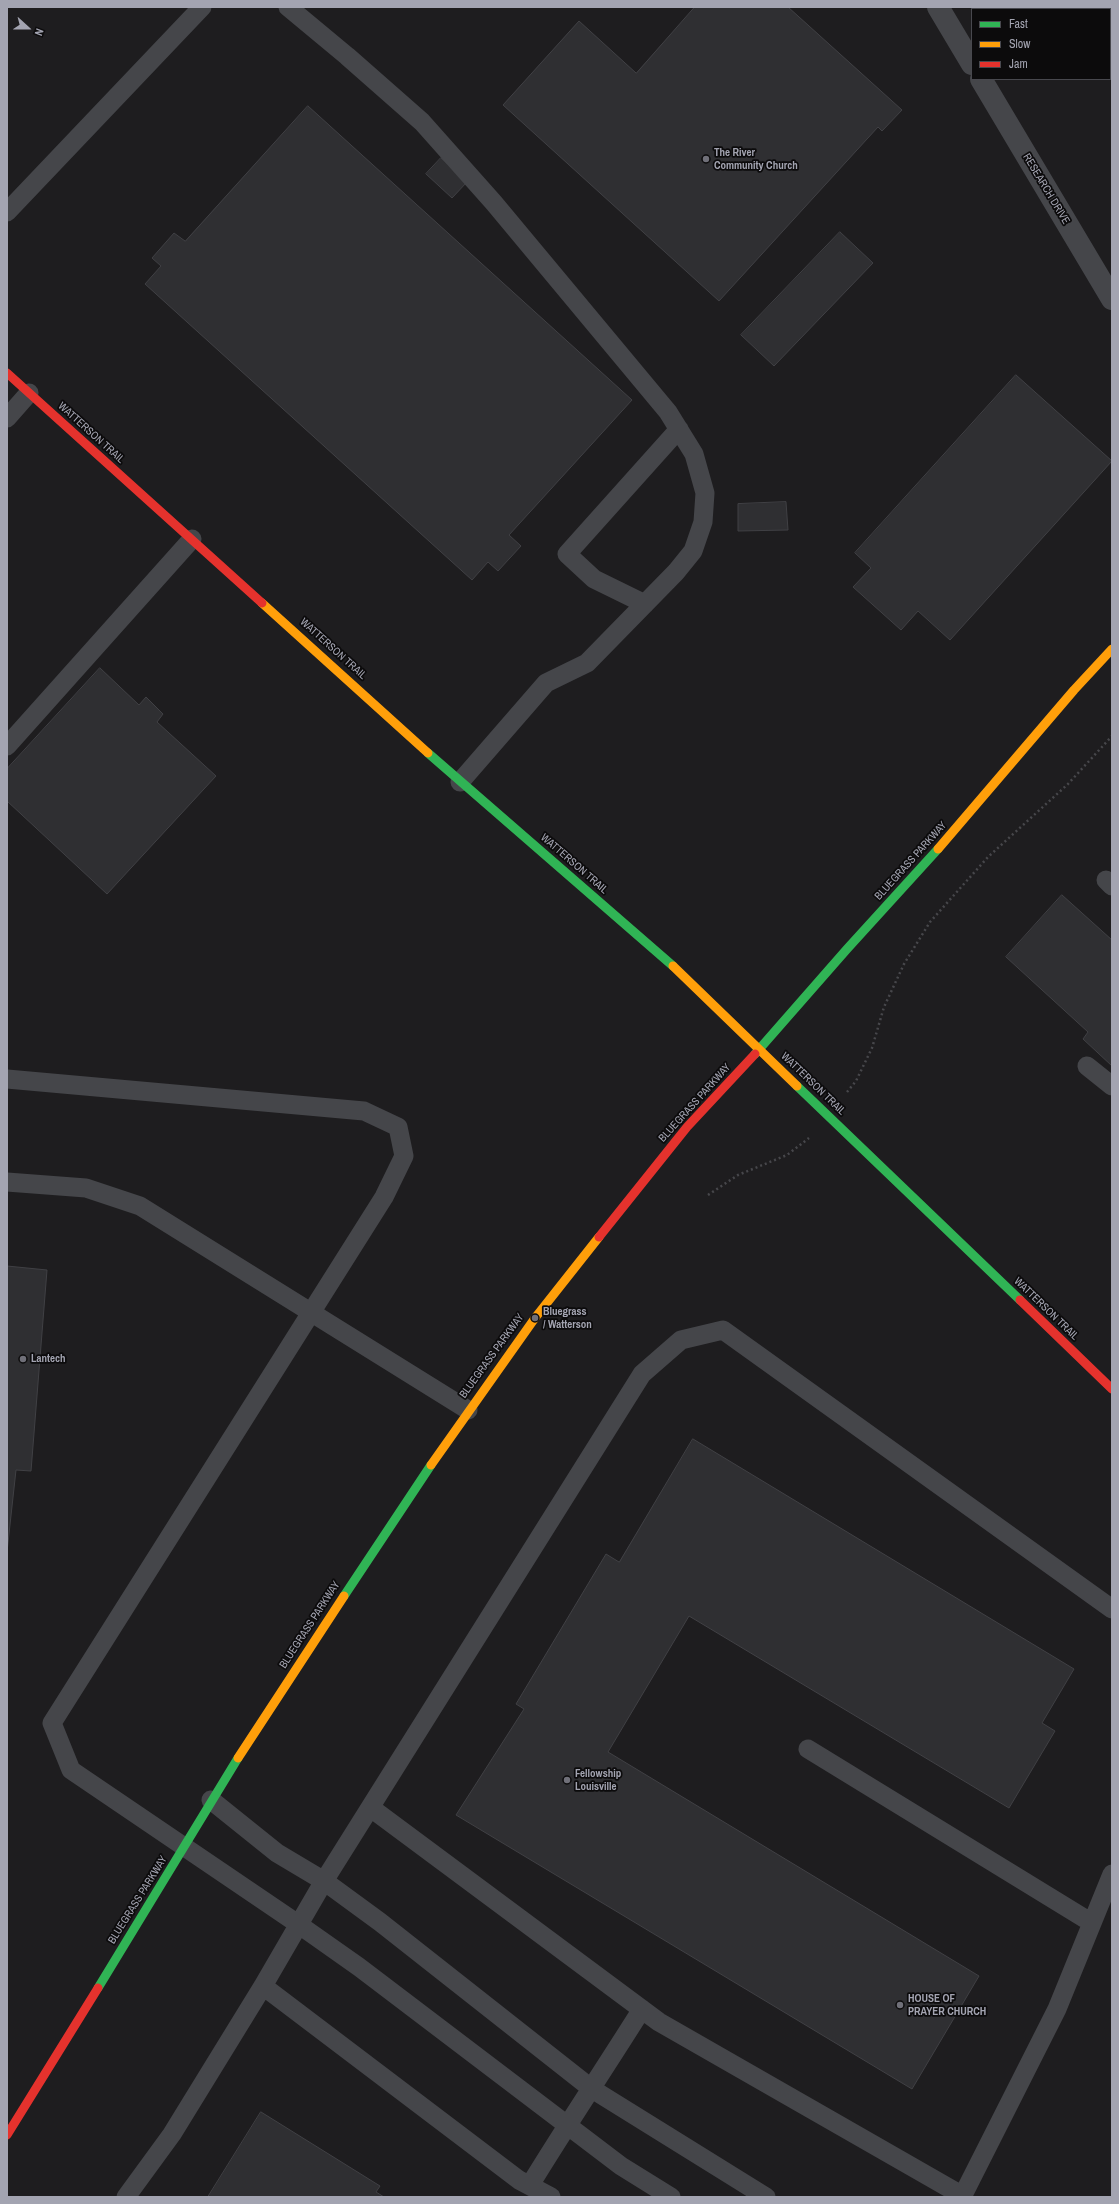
<!DOCTYPE html>
<style>
body{margin:0}
#map{position:relative;width:1119px;height:2204px;overflow:hidden;background:#101011;font-family:"Archivo Narrow",sans-serif}
canvas{display:block}
.frame{position:absolute;inset:0;border:8px solid #a3a4b1;pointer-events:none}
.legend{position:absolute;left:971px;top:8px;width:140px;height:72px;box-sizing:border-box;background:#0c0b0c;border:1px solid #48484e;margin:0;padding:5px 7px;list-style:none;font-size:12px;color:#a3a4b1}
.legend li{display:flex;align-items:center;gap:8px;height:20px}
.legend b{width:20px;border:1px solid #48484e}
.north{position:absolute;left:8px;top:8px;width:40px;height:40px;-webkit-text-stroke:3px #0c0b0c;paint-order:stroke;rotate:111deg;font-size:11px;font-weight:700;line-height:16px;text-align:center;color:#a3a4b1}
.north::after{content:'';display:block;margin:auto;width:14px;height:18px;background:#a3a4b1;clip-path:polygon(50% 0,100% 100%,50% 72%,0 100%)}
</style>
<div id="map">
<canvas width="1119" height="2204"></canvas>
<div class="frame"></div>
<ul class="legend">
<li><b style="height:5px;background:#30b455"></b>Fast</li>
<li><b style="height:5px;background:#ff9f0a"></b>Slow</li>
<li><b style="height:5px;background:#e5322d"></b>Jam</li>
</ul>
<div class="north">N</div>
</div>
<script>
const c = document.querySelector('canvas').getContext('2d');
c.lineJoin = 'round';
function fillPath(path, color) { c.fillStyle = color; c.fill(path, 'evenodd'); }
function stroke(path, color, width, dash) { c.strokeStyle = color; c.lineWidth = width; c.lineCap = dash ? 'butt' : 'round'; c.setLineDash(dash || []); c.stroke(path); }
function label(font, color, halo, rows, align = 'center') {
  c.font = font + ' "Archivo Narrow",sans-serif'; c.lineWidth = 3.5; c.setLineDash([]); c.textBaseline = 'middle'; c.strokeStyle = halo; c.fillStyle = color; for (const [text, x, y, turn = 0] of rows) {
    c.save(); c.translate(x, y); c.rotate((+turn || 0) * Math.PI / 180); c.textAlign = isNaN(turn) ? turn : align; if (halo) c.strokeText(text, 0, 0); c.fillText(text, 0, 0); c.restore();
  }
}
const built = new Path2D(`
 M7 7H1112V2197H7ZM972 9H1110V79H972Z`);
const building = new Path2D(`
 M695 7H788L902 110 882 131 878 127 719 301 503 105 579 21 636 73Z
 M308 106 632 400 509 535 521 546 498 571 488 562 472 580 145 284 161 266 152 258 174 233 185 241Z
 M441 158 467 182 452 198 426 174Z
 M840 232 873 263 774 366 741 335Z
 M1016 375 1112 461 950 640 918 611 901 630 853 587 871 568 855 553Z
 M786 502 788 530 738 531V504Z
 M100 668 139 705 146 697 163 714 157 722 216 776 107 894 7 801V769Z
 M1062 895 1112 940V1066L1083 1039 1088 1032 1006 957Z
 M7 1266 47 1270 31 1471 16 1470 7 1552Z
 M693 1439 1074 1669 1042 1723 1055 1731 1009 1808 689 1616 608 1752 979 1976 912 2089 456 1815 524 1709 516 1704 606 1554 619 1562Z
 M261 2112 380 2186 376 2192 384 2197H208Z`);
const path = new Path2D(`
 M847 1092 856 1081 872 1048 884 1007 904 964 930 922 988 857 1068 784 1112 736
 M708 1195 738 1175 787 1155 809 1138`);
const lane = new Path2D(`
 M288 7 347 56 422 122 494 203 668 412 694 454 705 493 703 522 693 551 676 572 587 663 546 683 460 782
 M7 212 202 7
 M7 418 29 393
 M645 604 594 579 567 554 679 429
 M7 746 192 539
 M1106 880 1112 886
 M1087 1066 1112 1086
 M7 1079 364 1111 398 1127 404 1156 384 1197 52 1723 71 1770 298 1924 359 1967 621 2166 671 2197
 M7 1182 86 1188 140 1206 468 1410
 M808 1749 1092 1923
 M211 1800 277 1853 324 1881 380 1922 592 2089 766 2197
 M371 1808 659 2022 963 2196
 M263 1986 519 2180 551 2197
 M530 2185C566 2126 605 2068 642 2009
 M126 2197 172 2134 263 1986 324 1881 642 1374 681 1340 723 1330 1112 1609
 M962 2197 1057 2009 1112 1874`);
const street = new Path2D(`
 M938 7 972 64
 M981 79 1112 299`);
const fast = new Path2D(`
 M428 753 673 966
 M755 1054 847 949 938 849
 M797 1086 1020 1300
 M344 1596 431 1465
 M98 1988 238 1758`);
const slow = new Path2D(`
 M262 603 428 753
 M938 849 1074 690 1112 649
 M673 966 797 1086
 M431 1465 535 1318 599 1237
 M238 1758 344 1596`);
const jam = new Path2D(`
 M7 373 262 603
 M599 1237 687 1127 755 1054
 M1020 1300 1112 1389
 M7 2135 98 1988`);
const markers = [
 [706,159,4,"#707079"],
 [535,1318,4,"#707079"],
 [23,1359,4,"#707079"],
 [567,1780,4,"#707079"],
 [900,2005,4,"#707079"]
];
const poiNames = [
 ["The River",714,153],
 ["Community Church",714,166],
 ["Bluegrass",543,1312],
 ["/ Watterson",543,1325],
 ["Lantech",31,1359],
 ["Fellowship",575,1774],
 ["Louisville",575,1787],
 ["HOUSE OF",908,1999],
 ["PRAYER CHURCH",908,2012]
];
const streetNames = [
 ["RESEARCH DRIVE",1046,189,59],
 ["WATTERSON TRAIL",91,433,42],
 ["WATTERSON TRAIL",333,649,42],
 ["BLUEGRASS PARKWAY",911,861,-48],
 ["WATTERSON TRAIL",574,864,41],
 ["WATTERSON TRAIL",813,1084,44],
 ["BLUEGRASS PARKWAY",695,1103,-48],
 ["WATTERSON TRAIL",1046,1309,44],
 ["BLUEGRASS PARKWAY",492,1356,-54],
 ["BLUEGRASS PARKWAY",310,1625,-57],
 ["BLUEGRASS PARKWAY",138,1900,-58]
];
fillPath(built, '#1e1d1f');
fillPath(building, '#2f2f32');
stroke(building, '#404044', 1);
stroke(path, '#47474b', 2.5, [2, 3]);
stroke(lane, '#45464a', 19);
stroke(street, '#45464a', 22);
stroke(fast, '#30b455', 9);
stroke(slow, '#ff9f0a', 9);
stroke(jam, '#e5322d', 9);
for (const [x, y, r, color] of markers) { const dot = new Path2D(); dot.arc(x, y, r, 0, 2 * Math.PI); c.fillStyle = color; c.fill(dot); stroke(dot, '#0c0b0c', 1.5); }
label('bold 11px', '#a3a4b1', '#0c0b0c', poiNames, 'left');
label('11px', '#a3a4b1', '#0c0b0c', streetNames);
</script>
